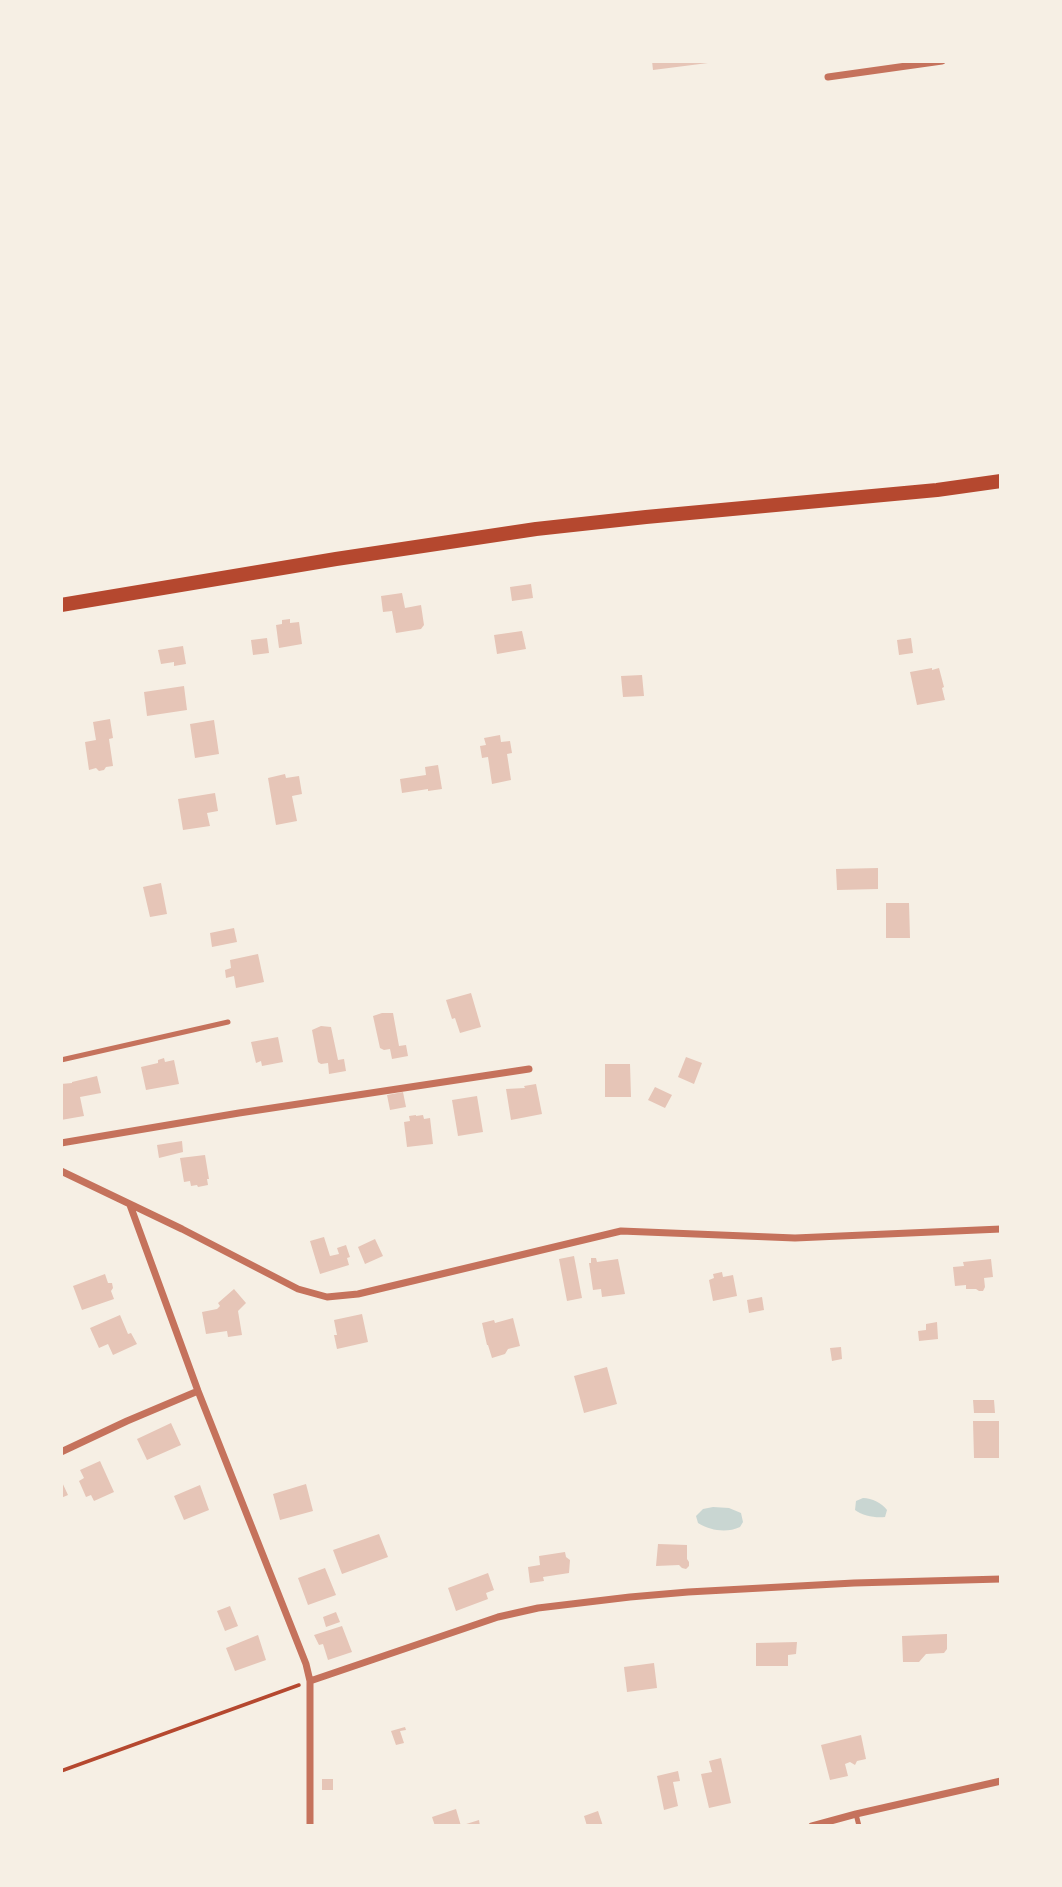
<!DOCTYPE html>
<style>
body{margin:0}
#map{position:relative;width:1062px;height:1887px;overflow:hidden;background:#f6efe4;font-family:"PT Sans Narrow",sans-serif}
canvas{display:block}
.frame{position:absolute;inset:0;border:63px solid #f6efe4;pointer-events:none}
</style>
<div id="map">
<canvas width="1062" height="1887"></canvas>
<div class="frame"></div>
</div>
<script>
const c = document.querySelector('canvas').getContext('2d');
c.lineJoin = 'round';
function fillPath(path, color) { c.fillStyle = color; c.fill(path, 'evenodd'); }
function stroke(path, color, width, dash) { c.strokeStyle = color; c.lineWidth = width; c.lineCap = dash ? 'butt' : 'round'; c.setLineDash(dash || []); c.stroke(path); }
const water = new Path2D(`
 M863 1498C872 1498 882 1503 887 1510L885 1517C875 1518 863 1516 855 1510L856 1501Z
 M713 1507 729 1508 741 1513 743 1522 740 1527C727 1533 711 1531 698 1523L696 1516 703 1509Z`);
const building = new Path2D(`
 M652 61H708V63L653 70Z
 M531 584 533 598 512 601 510 587Z
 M402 593 405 608 421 605 424 625 421 629 396 633 392 611 383 612 381 596Z
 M290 619V623L299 622 302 644 279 648 276 625 282 624V620Z
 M522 631 526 649 497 654 494 635Z
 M267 638 269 653 253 655 251 640Z
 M911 638 913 653 899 655 897 640Z
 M183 646 186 664 174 666V662L161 664 158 650Z
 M932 668V670L939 668 944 687 942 688 945 700 917 705 910 672Z
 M642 675 644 696 623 697 621 676Z
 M184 686 187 710 147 716 144 692Z
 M110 719 113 738 109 739 113 766 106 767 104 770 99 771 96 768 89 770 85 742 96 740 93 722Z
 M214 720 219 754 195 758 190 724Z
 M500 735 501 742 510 741 512 753 507 754 511 780 492 784 488 757 482 758 480 746 486 745 484 738Z
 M438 765 442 789 428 791V789L402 793 400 779 426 775 425 767Z
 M285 774 286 778 299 776 302 794 292 796 297 821 276 825 268 778Z
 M215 793 218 811 207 813 210 826 183 830 178 799Z
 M878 868V889L837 890 836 869Z
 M161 883 167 914 150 917 143 887Z
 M886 903H909L910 938H886Z
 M234 928 237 942 212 947 210 933Z
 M258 954 264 982 236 988 234 976 226 978 225 970 231 968 230 960Z
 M471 993 481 1027 460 1033 455 1018 452 1019 446 1000Z
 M382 1013H393L399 1046 406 1045 408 1056 392 1059 390 1049 384 1050 380 1048 373 1016Z
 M321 1026 331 1027 338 1060 344 1059 346 1071 329 1074 328 1063 321 1064 318 1062 312 1030Z
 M278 1037 283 1062 262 1066 261 1061 256 1063 251 1042Z
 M686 1057 702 1063 694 1084 678 1077Z
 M164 1058 165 1062 174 1060 179 1084 146 1090 141 1067 158 1063V1060Z
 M605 1064H630L631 1097H605Z
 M97 1076 101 1093 80 1097 84 1116 61 1120V1084L72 1083V1082Z
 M536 1084 542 1114 511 1120 506 1089 525 1088 524 1086Z
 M655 1087 672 1095 665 1108 648 1100Z
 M403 1092 406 1107 390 1110 387 1095Z
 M477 1096 483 1132 458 1136 452 1100Z
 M416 1115V1116L423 1115 424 1119 430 1118 433 1144 407 1147 404 1122 410 1121 409 1116Z
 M182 1141 183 1152 159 1158 157 1145Z
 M205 1155 209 1179H207L208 1185 198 1187 197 1185 191 1186 190 1181 184 1182 180 1158Z
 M324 1237 330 1256 339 1254 337 1248 346 1245 350 1257 347 1258 349 1265 320 1274 310 1241Z
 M375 1239 383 1256 365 1264 358 1247Z
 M574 1256 582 1298 567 1301 559 1259Z
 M591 1258H596L597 1262 618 1259 625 1294 602 1297 601 1289 593 1290 589 1263H591Z
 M991 1259 993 1277 984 1278 985 1287 983 1291H979L976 1289H966V1285L955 1286 953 1267 964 1266 963 1262Z
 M722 1272 723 1277 733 1275 737 1296 713 1301 709 1280 714 1278 713 1274Z
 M105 1274 108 1283H112L113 1288 111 1291 114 1299 82 1310 73 1286Z
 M234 1289 246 1303 238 1311 242 1335 228 1337 227 1331 206 1334 202 1312 217 1309 220 1306 218 1303Z
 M762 1297 764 1310 749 1313 747 1300Z
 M362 1314 368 1342 337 1349 334 1335H337L334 1320Z
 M120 1315 128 1334 131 1333 137 1344 113 1355 108 1344 99 1348 90 1328Z
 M513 1318 520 1346 508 1349 505 1354 492 1358 488 1345H487L482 1323 494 1320 495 1323Z
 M937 1322 938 1339 919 1341 918 1331 926 1330V1324Z
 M841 1347 842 1359 832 1361 830 1348Z
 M607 1367 617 1404 584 1413 574 1376Z
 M973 1400H994L995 1413H974Z
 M973 1421H1001V1458H974Z
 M171 1423 181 1445 147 1460 137 1439Z
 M100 1461 114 1492 94 1501 91 1495 86 1497 79 1481 84 1478 80 1470Z
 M61 1480 68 1495 61 1498Z
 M306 1484 313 1511 280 1520 273 1494Z
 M200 1485 209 1510 184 1520 174 1496Z
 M379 1534 388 1557 342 1574 333 1550Z
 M658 1544 687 1545V1559L689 1562V1566L686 1569 682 1568 679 1565 656 1566Z
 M565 1552 566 1557 570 1560 569 1573 543 1577 544 1581 530 1583 528 1567 540 1565 539 1556Z
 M325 1568 336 1595 308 1605 298 1578Z
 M488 1573 494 1590 486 1593 488 1599 456 1611 448 1588Z
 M230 1606 238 1626 225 1631 217 1611Z
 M336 1612 340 1622 326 1627 323 1617Z
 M342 1626 352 1652 328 1660 323 1644 319 1645 314 1635Z
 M947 1634V1649L944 1653 926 1654 919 1662H903L902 1636Z
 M258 1635 266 1660 235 1671 226 1648Z
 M797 1642 796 1654 788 1655V1666H756V1643Z
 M654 1663 657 1688 627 1692 624 1667Z
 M405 1727 406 1730 400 1731 404 1743 396 1745 391 1731Z
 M861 1735 866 1759 857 1761 855 1765 850 1762 845 1764 848 1776 830 1780 821 1745Z
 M721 1758 731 1803 709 1808 701 1774 712 1772 709 1761Z
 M678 1771 680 1781 673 1782 678 1806 664 1810 657 1776Z
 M322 1779H333V1790H322Z
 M456 1809 461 1826H435L432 1817Z
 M598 1811 603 1826H587L584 1816Z
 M479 1820 480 1826H463V1825Z`);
const path = new Path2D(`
 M61 1771 299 1685`);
const service = new Path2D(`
 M61 1060 228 1022
 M856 1814 859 1826`);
const minor = new Path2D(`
 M828 77 942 61
 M61 1143 239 1113 529 1069
 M61 1171 182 1229 298 1289 327 1297 358 1294 621 1231 795 1238 1001 1229
 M130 1205 198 1391 306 1664 310 1681V1826
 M61 1452 127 1421 198 1391
 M310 1681 498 1617 538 1608 630 1597 688 1592 854 1583 1001 1579
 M812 1826 856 1814 1001 1781`);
const secondary = new Path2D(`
 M61 605 336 559 536 529 646 517 937 490 1001 481`);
fillPath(water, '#c9d6d2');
fillPath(building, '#e6c5b7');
stroke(path, '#b5482f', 3.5);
stroke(service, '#c5725c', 5);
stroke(minor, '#c5725c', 7);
stroke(secondary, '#b5482f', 14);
</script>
